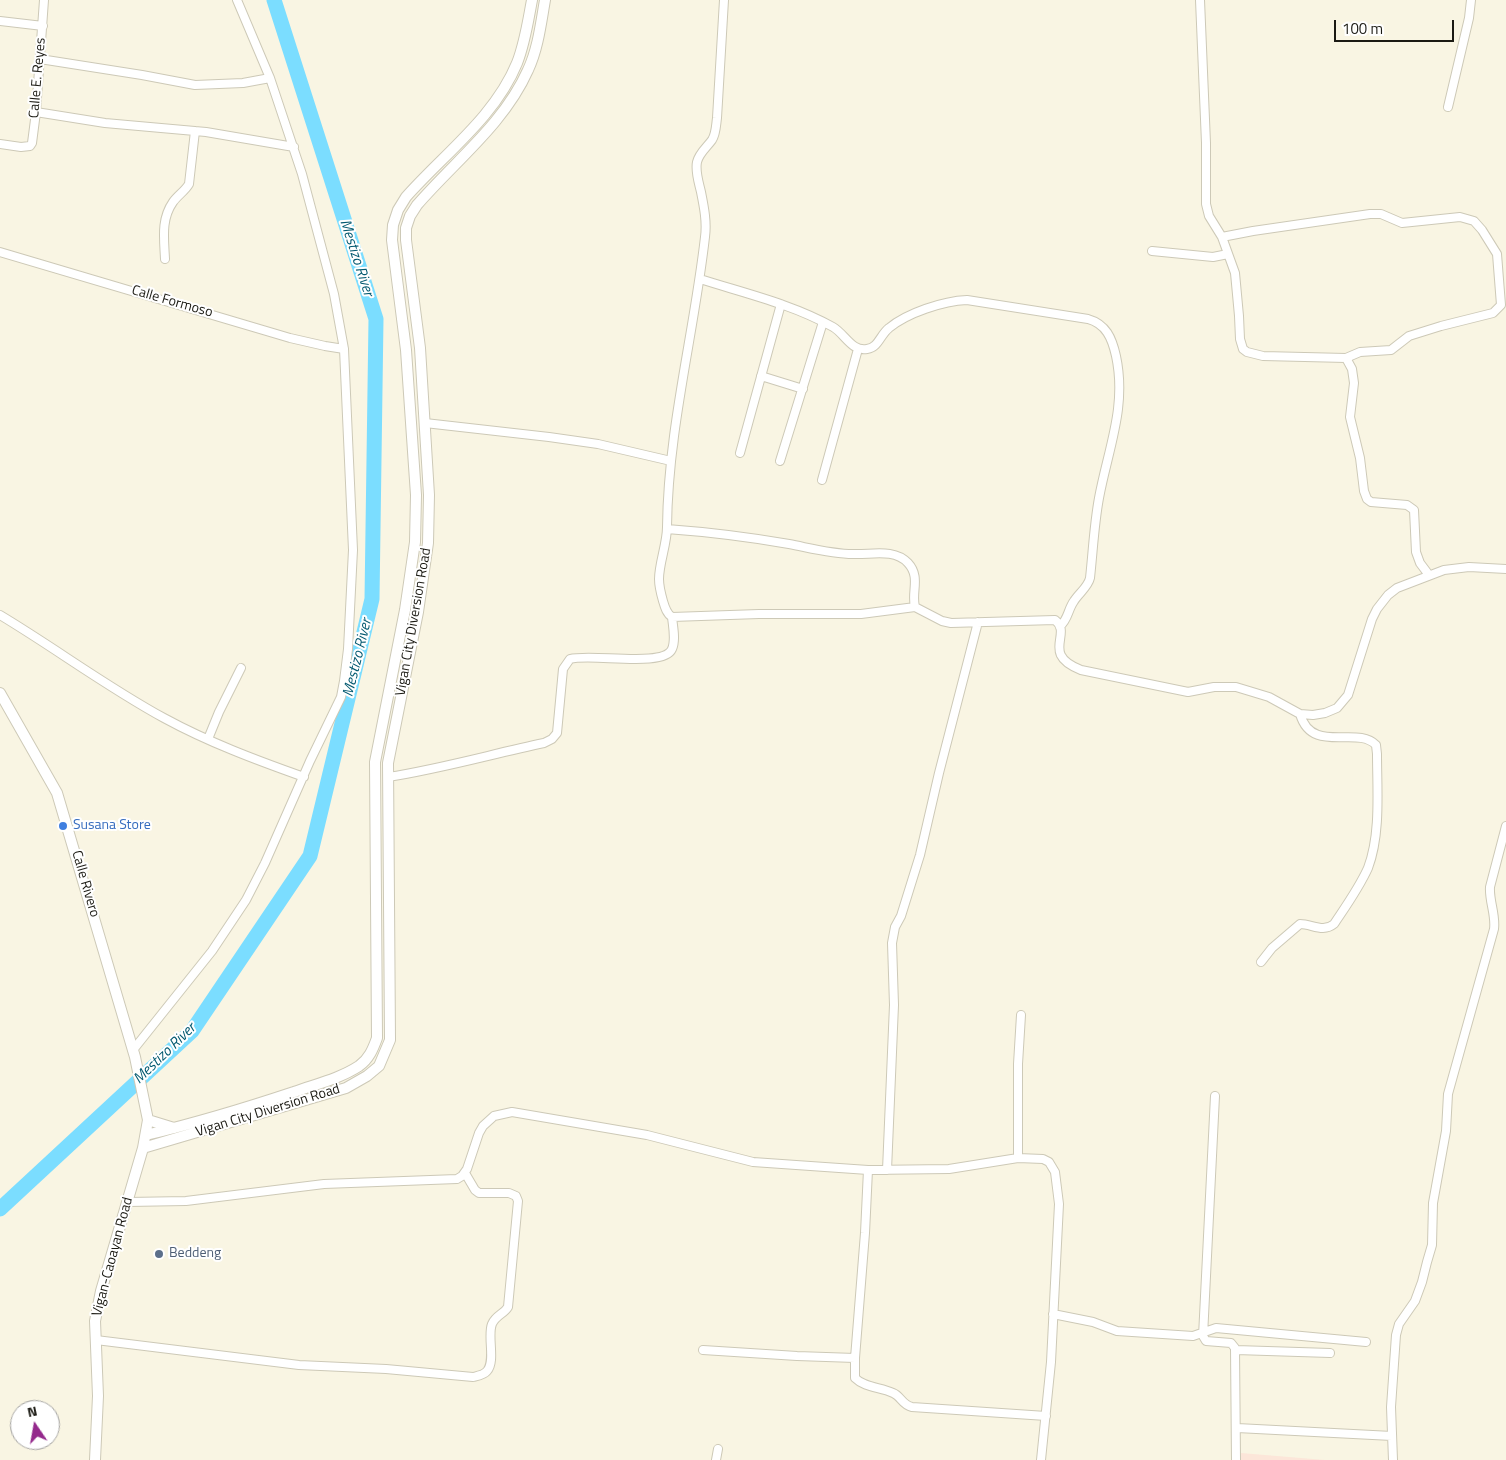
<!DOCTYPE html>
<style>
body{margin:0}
#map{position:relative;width:1506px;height:1460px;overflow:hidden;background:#f9f5e3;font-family:"Titillium Web",sans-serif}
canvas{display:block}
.north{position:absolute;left:10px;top:1400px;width:50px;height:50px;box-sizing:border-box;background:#fff;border:1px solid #a4a3a1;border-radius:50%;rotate:348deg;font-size:14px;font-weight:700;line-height:20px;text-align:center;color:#1b1a13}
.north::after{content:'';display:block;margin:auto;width:18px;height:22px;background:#94298c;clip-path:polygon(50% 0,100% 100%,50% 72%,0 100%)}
.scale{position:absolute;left:1334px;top:20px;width:120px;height:22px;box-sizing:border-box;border:2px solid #1b1a13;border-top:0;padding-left:6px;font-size:15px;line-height:18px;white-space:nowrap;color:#1b1a13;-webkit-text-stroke:4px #fff;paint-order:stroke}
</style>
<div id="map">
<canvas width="1506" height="1460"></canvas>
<div class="north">N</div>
<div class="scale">100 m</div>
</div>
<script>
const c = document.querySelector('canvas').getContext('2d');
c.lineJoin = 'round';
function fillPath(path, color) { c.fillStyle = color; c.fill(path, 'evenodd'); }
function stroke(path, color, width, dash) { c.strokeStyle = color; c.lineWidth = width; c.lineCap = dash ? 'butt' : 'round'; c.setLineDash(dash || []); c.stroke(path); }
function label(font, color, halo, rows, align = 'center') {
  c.font = font + ' "Titillium Web",sans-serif'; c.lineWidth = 4; c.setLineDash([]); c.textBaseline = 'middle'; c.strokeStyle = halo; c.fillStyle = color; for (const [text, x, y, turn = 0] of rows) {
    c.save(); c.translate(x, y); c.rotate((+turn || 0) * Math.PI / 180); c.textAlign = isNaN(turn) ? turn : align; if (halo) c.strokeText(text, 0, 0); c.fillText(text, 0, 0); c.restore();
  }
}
const education = new Path2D(`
 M1241 1453 1325 1460H1241Z`);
const river = new Path2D(`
 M0 1209 192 1031 310 856 372 599 376 319 274 0`);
const minor = new Path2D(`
 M1200 0 1206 143V204L1209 216 1222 237 1235 273 1239 316 1240 339 1243 349 1247 352 1263 356 1346 358 1360 352 1391 350 1409 336 1441 326 1493 313 1501 305 1497 254 1482 230 1474 221 1460 217 1402 223 1381 214H1370L1253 231 1222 237
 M0 21 43 26
 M40 59 142 75 195 85 243 83 270 78
 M1448 107 1469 18 1471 0
 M36 112 105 123 206 132 294 147
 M0 144 21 147 30 146 32 143 36 112 44 0
 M1152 251 1213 257 1228 254
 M0 252 290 338 325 346 344 349
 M165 259C164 238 161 219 173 202 178 195 185 191 189 184L195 131
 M700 279C744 293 792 304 833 327 845 334 852 352 867 349 879 347 880 335 889 328 907 313 943 301 967 300L1088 319C1106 324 1112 338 1116 356 1127 407 1108 449 1099 498 1094 525 1093 551 1090 578 1088 587 1079 593 1074 601 1068 609 1068 620 1060 626
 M1346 358 1352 369 1354 383 1350 417 1360 458 1364 491 1367 499 1371 502 1407 505 1414 510 1416 552 1420 563 1429 575
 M761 376 803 389
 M425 423 549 437 598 444 671 461
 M740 453 781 304
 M780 461 823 322
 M822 480 858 349
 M667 529C708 532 749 537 789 544 810 548 832 554 853 554 871 555 894 548 908 563 921 577 911 592 915 607L942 621 951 623 1055 620C1073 634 1040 654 1081 670L1188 692 1214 687H1236L1269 697 1300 714 1313 715 1325 713 1337 708 1348 695 1372 619 1377 609 1388 595 1397 588 1444 570 1469 567 1506 569
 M0 615C55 648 107 687 164 718 208 742 256 760 304 777
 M672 617 759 614H861L915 607
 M208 739 219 712 241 668
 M388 777C440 769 492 754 544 743L552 739 557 733 563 669 570 659C591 653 664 668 672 649 676 640 673 627 672 617 667 614 665 608 663 601 661 594 659 586 659 579 659 563 667 544 667 527 668 429 694 334 705 237 707 222 704 207 701 192 699 183 695 172 697 162 699 153 707 147 712 140 716 134 716 125 717 118L724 0
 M1261 962 1272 948 1300 924C1312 924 1323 933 1334 924 1346 906 1359 888 1368 868 1381 834 1377 789 1377 754L1376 745C1357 725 1312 755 1300 714
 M133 1050 212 951 246 900 265 863 310 761 341 697 344 681 348 649 353 550 344 349 334 294 302 174 270 78 237 0
 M1215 1096 1203 1336 1206 1341 1231 1343 1235 1348 1236 1460
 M1018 1158V1064L1021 1015
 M868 1170 865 1233 855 1358V1378C865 1388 881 1387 893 1393 901 1396 902 1405 912 1407L1046 1416
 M887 1170 894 1005 892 943 895 927 901 916 920 855 939 773 978 622
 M128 1202 186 1201 324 1184 457 1179 462 1176 467 1169 479 1133 483 1126 494 1116 512 1112 647 1135 753 1162 868 1170 949 1169 1018 1158 1043 1159 1049 1162 1055 1172 1059 1204 1051 1362 1041 1460
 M1053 1314 1093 1322 1117 1331 1193 1336 1216 1328 1366 1342
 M96 1340 299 1365 386 1369 473 1377C477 1376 484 1375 487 1371 496 1361 487 1336 492 1324 496 1315 504 1314 508 1307L518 1201 516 1196 509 1193H479L475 1190 465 1173
 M703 1350 797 1356 855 1358
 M1236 1350 1330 1353
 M1237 1428 1392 1436
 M716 1460 718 1449
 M1393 1460 1391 1407 1396 1335 1399 1324 1415 1301 1422 1282 1427 1262 1432 1245 1433 1203 1446 1131 1448 1094 1494 929C1496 915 1489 901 1490 887L1506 826`);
const major = new Path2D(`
 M0 693 57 793 135 1057 148 1120 143 1148 101 1291 95 1321 98 1396 95 1460
 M148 1120 174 1128
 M146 1135C196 1123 246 1108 294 1092 316 1084 339 1079 359 1066 369 1059 373 1049 377 1038L375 762 405 610 415 542 416 495 406 350 392 240 393 225 398 210 406 197C444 154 495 117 517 63 525 43 528 21 532 0
 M143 1148 346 1088 367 1076 379 1066 390 1040 388 763 418 612 428 543 429 495 420 348 406 240V228L410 216 417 205C455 161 504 124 528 70 538 49 541 23 545 0`);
const markers = [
 [63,826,5,"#3f7fe0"],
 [159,1254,5,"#5c6f8a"]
];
const streetNames = [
 ["Calle E. Reyes",38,78,-85],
 ["Calle Formoso",172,302,16],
 ["Vigan City Diversion Road",414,622,-80],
 ["Calle Rivero",85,884,74],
 ["Vigan City Diversion Road",268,1111,-17],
 ["Vigan-Caoayan Road",113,1257,-75]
];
const shopNames = [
 ["Susana Store",73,826]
];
const serviceNames = [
 ["Beddeng",169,1254]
];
const waterNames = [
 ["Mestizo River",356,258,72],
 ["Mestizo River",358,658,-76],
 ["Mestizo River",165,1054,-44]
];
fillPath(education, '#fce6d9');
stroke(river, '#7bddff', 15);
stroke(minor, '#cdc9b7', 10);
stroke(major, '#cdc9b7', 12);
stroke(minor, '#fff', 8);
stroke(major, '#fff', 10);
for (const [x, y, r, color] of markers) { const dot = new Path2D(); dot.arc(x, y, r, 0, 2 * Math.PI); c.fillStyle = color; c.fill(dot); stroke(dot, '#fff', 2); }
label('14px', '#1b1a13', '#fff', streetNames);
label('14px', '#366cbe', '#fff', shopNames, 'left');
label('14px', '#4e5e75', '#fff', serviceNames, 'left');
label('italic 15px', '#00586f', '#fff', waterNames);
</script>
